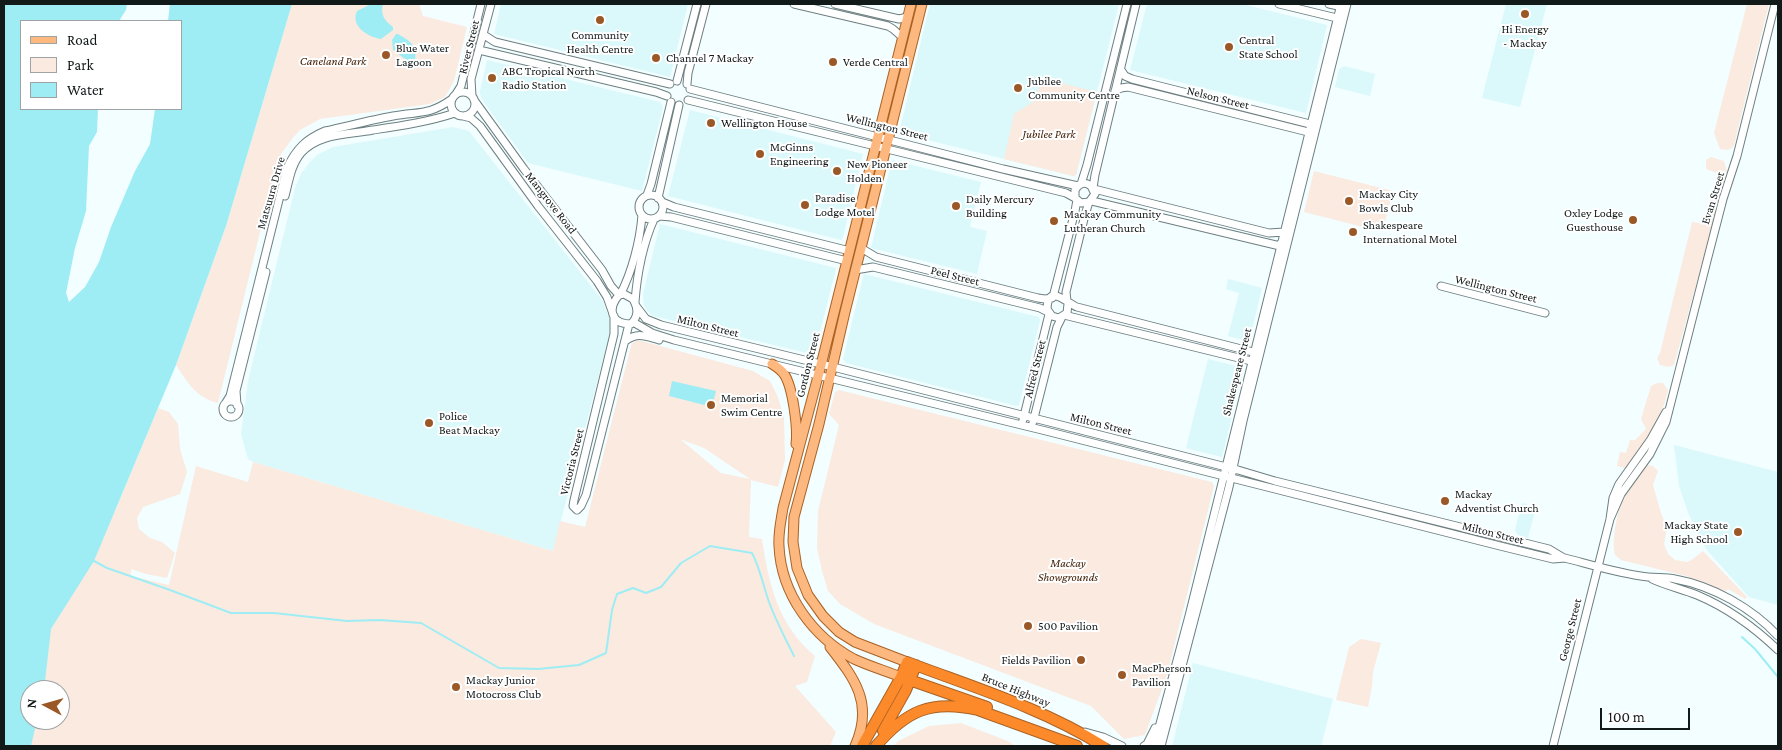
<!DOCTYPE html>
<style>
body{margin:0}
#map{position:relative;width:1782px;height:750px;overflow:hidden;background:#f2feff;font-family:"Crimson Pro",serif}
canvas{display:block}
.frame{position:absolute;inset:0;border:5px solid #121919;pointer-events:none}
.legend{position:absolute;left:20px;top:20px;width:162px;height:90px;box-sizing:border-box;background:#fff;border:1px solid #a0a3a3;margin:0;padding:6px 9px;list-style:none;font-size:15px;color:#121919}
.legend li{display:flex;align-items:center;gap:10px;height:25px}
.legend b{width:25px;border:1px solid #a0a3a3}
.north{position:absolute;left:20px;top:680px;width:50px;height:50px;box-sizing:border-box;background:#fff;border:1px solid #a0a3a3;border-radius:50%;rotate:276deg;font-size:14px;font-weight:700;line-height:20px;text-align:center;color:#121919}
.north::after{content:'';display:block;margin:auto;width:18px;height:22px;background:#9b5827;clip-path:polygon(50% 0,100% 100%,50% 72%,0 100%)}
.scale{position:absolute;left:1600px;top:708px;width:90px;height:22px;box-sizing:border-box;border:2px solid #121919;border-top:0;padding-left:6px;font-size:15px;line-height:18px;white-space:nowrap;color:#121919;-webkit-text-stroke:4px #fff;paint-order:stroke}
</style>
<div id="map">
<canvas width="1782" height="750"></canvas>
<div class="frame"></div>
<ul class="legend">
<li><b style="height:6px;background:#fdb87f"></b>Road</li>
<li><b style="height:14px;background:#fbeae0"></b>Park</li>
<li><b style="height:14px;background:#9fedf4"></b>Water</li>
</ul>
<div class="north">N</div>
<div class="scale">100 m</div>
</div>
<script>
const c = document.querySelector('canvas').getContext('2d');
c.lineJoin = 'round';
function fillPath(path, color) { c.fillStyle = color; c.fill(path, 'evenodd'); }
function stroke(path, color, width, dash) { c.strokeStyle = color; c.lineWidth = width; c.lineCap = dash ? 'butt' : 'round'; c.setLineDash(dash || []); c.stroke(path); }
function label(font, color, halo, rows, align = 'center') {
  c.font = font + ' "Crimson Pro",serif'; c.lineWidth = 4; c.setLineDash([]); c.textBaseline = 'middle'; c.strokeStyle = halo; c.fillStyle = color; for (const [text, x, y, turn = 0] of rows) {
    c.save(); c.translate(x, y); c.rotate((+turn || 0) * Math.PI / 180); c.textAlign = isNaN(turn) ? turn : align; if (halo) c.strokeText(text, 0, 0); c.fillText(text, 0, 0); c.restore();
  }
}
const built = new Path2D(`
 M501 4H688L670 77 494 34Z
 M930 4H1119L1076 175 1073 176 899 133Z
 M1147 4H1242L1327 25 1306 113 1130 70Z
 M1506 4H1547L1520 107 1482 98Z
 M487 60 660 102 663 107 642 191 528 163 481 98 480 91Z
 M1344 66 1375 74 1370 96 1335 87 1339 69Z
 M690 110 863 154 843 237 841 240 668 196Z
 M453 127 469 131 602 300 612 325 553 551 253 462 248 459 241 434 248 381 295 188 301 174 309 163 317 155 333 147Z
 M892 160 981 182 970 227 987 231 977 274 871 248Z
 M660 224 836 268 815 352 811 354 653 316 648 312 644 306 643 294Z
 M864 274 1039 317 1040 320 1019 405 1017 406 846 363 843 359Z
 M1228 279 1262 288 1250 338 1247 341 1228 336 1239 293 1226 289Z
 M1208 359 1240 367 1243 371 1222 457 1186 448Z
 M1674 445 1778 472V605L1749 597 1706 549 1689 515 1679 486Z
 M1522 503 1536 507 1528 538 1518 535 1515 530Z
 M1193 663 1333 699 1321 746H1172Z`);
const green = new Path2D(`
 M292 4H419L423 16 467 27 454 81 445 97 430 104 320 119 300 130 292 139 281 154 276 167 218 403C195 397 188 383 176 365L226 226Z
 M1747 4H1769L1734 145C1731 151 1726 150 1720 149L1714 133Z
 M1041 78 1097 92 1076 175 1073 176 1004 159 1014 114 1036 100Z
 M1711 157 1724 161 1727 172 1674 365 1669 367 1660 365 1657 358 1660 353 1692 222 1704 224 1717 173 1706 169V160Z
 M1314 171 1393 191 1384 226 1377 224 1375 230 1304 212Z
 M638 340 753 371 770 381 777 395 784 416 785 460 778 487 751 480 749 537 762 539C769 585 778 625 815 656L807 682 795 686 836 732 830 746H15L37 655 115 511 158 408 169 412 178 424 180 449 187 472 180 494 143 507 137 518 139 529 150 538 162 542 175 553 167 578 146 574 131 569V576L169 585 196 466 248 482 253 462 553 551 560 521 585 527 631 346 632 343ZM680 439 704 448 750 479 721 473ZM30 690H60V720H30Z
 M1657 383H1663L1668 390C1662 420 1644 444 1625 468L1617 466 1620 452 1626 453 1630 440H1635L1646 429 1641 419 1651 386Z
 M839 390 1212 482 1214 486 1167 675 1145 735 1124 739 1091 706 874 624 840 604 828 591 822 571 817 548 818 511 839 425 829 414 835 392Z
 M1647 465 1653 466 1658 471 1653 485 1661 513 1667 528 1664 544 1668 554 1675 560 1687 562 1693 559 1703 551 1747 597 1745 599 1728 589 1725 592 1686 576 1621 560 1615 555C1611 541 1618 506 1625 494 1630 485 1637 477 1643 468Z
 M1361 639 1381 643 1373 672 1372 687 1368 707 1336 700 1349 647Z
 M961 723 1008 741 1015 746H894L898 741 929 726Z`);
const water = new Path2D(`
 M4 4H127L126 10 119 21H21V109H98L97 132 89 146 86 211 75 248 66 293 69 302 85 287 99 262 111 227 135 171 150 144 155 109H181V21H168L170 4H292L226 226 176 365 94 561 51 629 44 690H30V720H37L31 746H4Z
 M371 4H383C380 15 385 21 393 27V30L381 39C368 37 350 26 357 11Z
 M396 34H398C409 40 418 46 415 60L409 62 393 50 392 40Z
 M672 381 716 391 712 407 669 396Z`);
const stream = new Path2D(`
 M94 561 107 568 170 590 231 613H274L347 621 380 620 421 623 499 668 538 669 579 665 606 653 612 610 617 594 633 588 646 593 661 587 681 563 710 546 752 553C760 568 763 585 769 602 776 621 785 638 794 656
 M1742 637 1755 649 1778 677`);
const minor = new Path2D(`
 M794 4 888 26 893 29 902 37
 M835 4 899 19 908 17
 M1279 4 1341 19
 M1329 4 1343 7
 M484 35 495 42 670 84
 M479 50 656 92 667 96
 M1121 70 1125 76 1132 79 1314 125
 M677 81 697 4
 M687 84 688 73 706 4
 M690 89 1003 169 1078 186
 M1115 91 1121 88 1128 87 1312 133
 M451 104a12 12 0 1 1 24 0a12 12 0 1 1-24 0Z
 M456 94 461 86 481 4
 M472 96 471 79 491 4
 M474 100 524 169 602 270 611 286 619 295
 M688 100 1066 193 1075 198
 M463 116 471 118 480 126 538 206 597 281 607 297 612 311
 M1081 184 1087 165 1127 4
 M1093 188 1095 175 1136 4
 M1094 189 1269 233 1284 232
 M647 195 651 184 671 102
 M639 207a12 12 0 1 1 24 0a12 12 0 1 1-24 0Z
 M285 196C289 181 291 165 301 153 319 133 348 135 373 130 400 126 428 122 455 113
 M658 198 679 105
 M1092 201 1280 246 1281 243
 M662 202 674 207 850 251
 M659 216 671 217 847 261
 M861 248 876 257 1038 298 1045 299 1052 298
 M855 270 873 267 1040 308 1048 312
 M1441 286 1545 313
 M624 294 633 299C638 308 639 316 631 324 611 324 607 309 619 295Z
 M620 295C632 272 640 241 642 215
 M1053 297 1075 211 1077 200
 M1067 301 1066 292 1085 215 1089 202 1095 194 1091 186C1085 181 1079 183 1075 190V198L1081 203 1089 202
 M635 302C637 275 643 244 654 219
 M1068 304 1067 313 1059 318 1052 316 1047 309C1048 282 1068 304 1077 307L1253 352
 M636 306 646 319 661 325 833 367 1238 470 1275 481 1549 549 1564 558
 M1064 315 1251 361
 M614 316V334L574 500 573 506 577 510 581 506 586 495 629 324
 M633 322 652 333 674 340 1046 431 1500 546 1553 559 1565 558C1592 565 1620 574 1648 577 1657 578 1666 577 1675 579 1713 586 1752 608 1778 636
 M625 341C638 332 645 336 659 340
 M223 409a8 8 0 1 1 16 0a8 8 0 1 1-16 0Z
 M225 404 230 396 287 168C296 149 306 139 325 131 348 126 371 120 393 116 419 111 428 116 452 99
 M237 405 236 391 266 272
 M1023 420 1049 314
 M1033 422 1057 327 1062 317
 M1610 519 1621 494 1650 454 1666 422 1708 257 1723 199 1737 156 1775 4
 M1652 579C1667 586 1682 589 1697 595 1728 608 1754 627 1778 650
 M1085 732 1103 737 1122 746
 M1144 746 1147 744 1155 728
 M1154 746 1189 616 1341 4
 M1161 746 1229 487 1243 421 1347 4
 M1553 746 1610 519 1613 498 1619 484 1651 439 1666 412`);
const major = new Path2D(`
 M772 364C777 367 781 370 784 374 793 387 798 429 796 444
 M830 647C855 679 874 704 855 746
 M907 662 855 642 839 632 823 616 808 595 797 568 793 542 794 517 819 424 845 312 922 4
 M901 677C886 671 869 666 854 659 813 637 781 594 779 546 778 533 781 521 783 508L821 365 911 4`);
const highway = new Path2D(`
 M901 677 987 707
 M883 731 906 690 916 665
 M862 746 901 677 907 662C973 687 1042 708 1103 746
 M876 746C906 711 931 699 978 710L1077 746`);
const markers = [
 [1525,14,5,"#9b5827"],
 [600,20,5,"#9b5827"],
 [1229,47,5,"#9b5827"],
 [386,55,5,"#9b5827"],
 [656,58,5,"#9b5827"],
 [833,62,5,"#9b5827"],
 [492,78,5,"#9b5827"],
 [1018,88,5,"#9b5827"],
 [711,123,5,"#9b5827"],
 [760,154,5,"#9b5827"],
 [837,171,5,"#9b5827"],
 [1349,201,5,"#9b5827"],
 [805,205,5,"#9b5827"],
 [956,206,5,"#9b5827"],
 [1633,220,5,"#9b5827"],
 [1054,221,5,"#9b5827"],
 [1353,232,5,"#9b5827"],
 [711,405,5,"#9b5827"],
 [429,423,5,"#9b5827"],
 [1445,501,5,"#9b5827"],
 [1738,532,5,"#9b5827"],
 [1028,626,5,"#9b5827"],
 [1081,660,5,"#9b5827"],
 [1122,675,5,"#9b5827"],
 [456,687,5,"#9b5827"]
];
const poiNames = [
 ["Hi Energy",1525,29,"center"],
 ["- Mackay",1525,43,"center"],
 ["Community",600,35,"center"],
 ["Health Centre",600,49,"center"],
 ["Central",1239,40],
 ["State School",1239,54],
 ["Blue Water",396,48],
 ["Lagoon",396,62],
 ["Channel 7 Mackay",666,58],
 ["Verde Central",843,62],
 ["ABC Tropical North",502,71],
 ["Radio Station",502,85],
 ["Jubilee",1028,81],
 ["Community Centre",1028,95],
 ["Wellington House",721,123],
 ["McGinns",770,147],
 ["Engineering",770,161],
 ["New Pioneer",847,164],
 ["Holden",847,178],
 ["Mackay City",1359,194],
 ["Bowls Club",1359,208],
 ["Paradise",815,198],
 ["Lodge Motel",815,212],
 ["Daily Mercury",966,199],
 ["Building",966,213],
 ["Oxley Lodge",1623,213,"right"],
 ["Guesthouse",1623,227,"right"],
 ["Mackay Community",1064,214],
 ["Lutheran Church",1064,228],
 ["Shakespeare",1363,225],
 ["International Motel",1363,239],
 ["Memorial",721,398],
 ["Swim Centre",721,412],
 ["Police",439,416],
 ["Beat Mackay",439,430],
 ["Mackay",1455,494],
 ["Adventist Church",1455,508],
 ["Mackay State",1728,525,"right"],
 ["High School",1728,539,"right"],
 ["500 Pavilion",1038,626],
 ["Fields Pavilion",1071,660,"right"],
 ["MacPherson",1132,668],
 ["Pavilion",1132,682],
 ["Mackay Junior",466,680],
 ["Motocross Club",466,694]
];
const streetNames = [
 ["River Street",469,47,-76],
 ["Nelson Street",1218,98,14],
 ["Wellington Street",887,127,14],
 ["Matsuura Drive",271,193,-74],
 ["Evan Street",1713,198,-73],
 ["Mangrove Road",551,203,52],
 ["Peel Street",955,276,14],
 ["Wellington Street",1496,289,14],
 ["Milton Street",708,326,14],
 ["Gordon Street",808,365,-76],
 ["Alfred Street",1035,369,-76],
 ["Shakespeare Street",1237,372,-76],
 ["Milton Street",1101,424,14],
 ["Victoria Street",572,462,-76],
 ["Milton Street",1493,533,14],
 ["George Street",1570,630,-76],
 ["Bruce Highway",1016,690,22]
];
const parkNames = [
 ["Caneland Park",333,61],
 ["Jubilee Park",1049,134],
 ["Mackay",1068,563],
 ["Showgrounds",1068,577]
];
fillPath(built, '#dbf8fa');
fillPath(green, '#fbeae0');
fillPath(water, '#9fedf4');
stroke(stream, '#9fedf4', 2);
stroke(minor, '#6e7f80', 9);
stroke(major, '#aa6224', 11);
stroke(highway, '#aa6224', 12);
stroke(minor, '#fff', 7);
stroke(major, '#fdb87f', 9);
stroke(highway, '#fc892a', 10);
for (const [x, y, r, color] of markers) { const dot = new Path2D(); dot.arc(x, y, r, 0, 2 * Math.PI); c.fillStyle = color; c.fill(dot); stroke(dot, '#fff', 2); }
label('12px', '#121919', '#fff', poiNames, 'left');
label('12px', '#121919', '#fff', streetNames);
label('italic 12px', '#432107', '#fff', parkNames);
</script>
